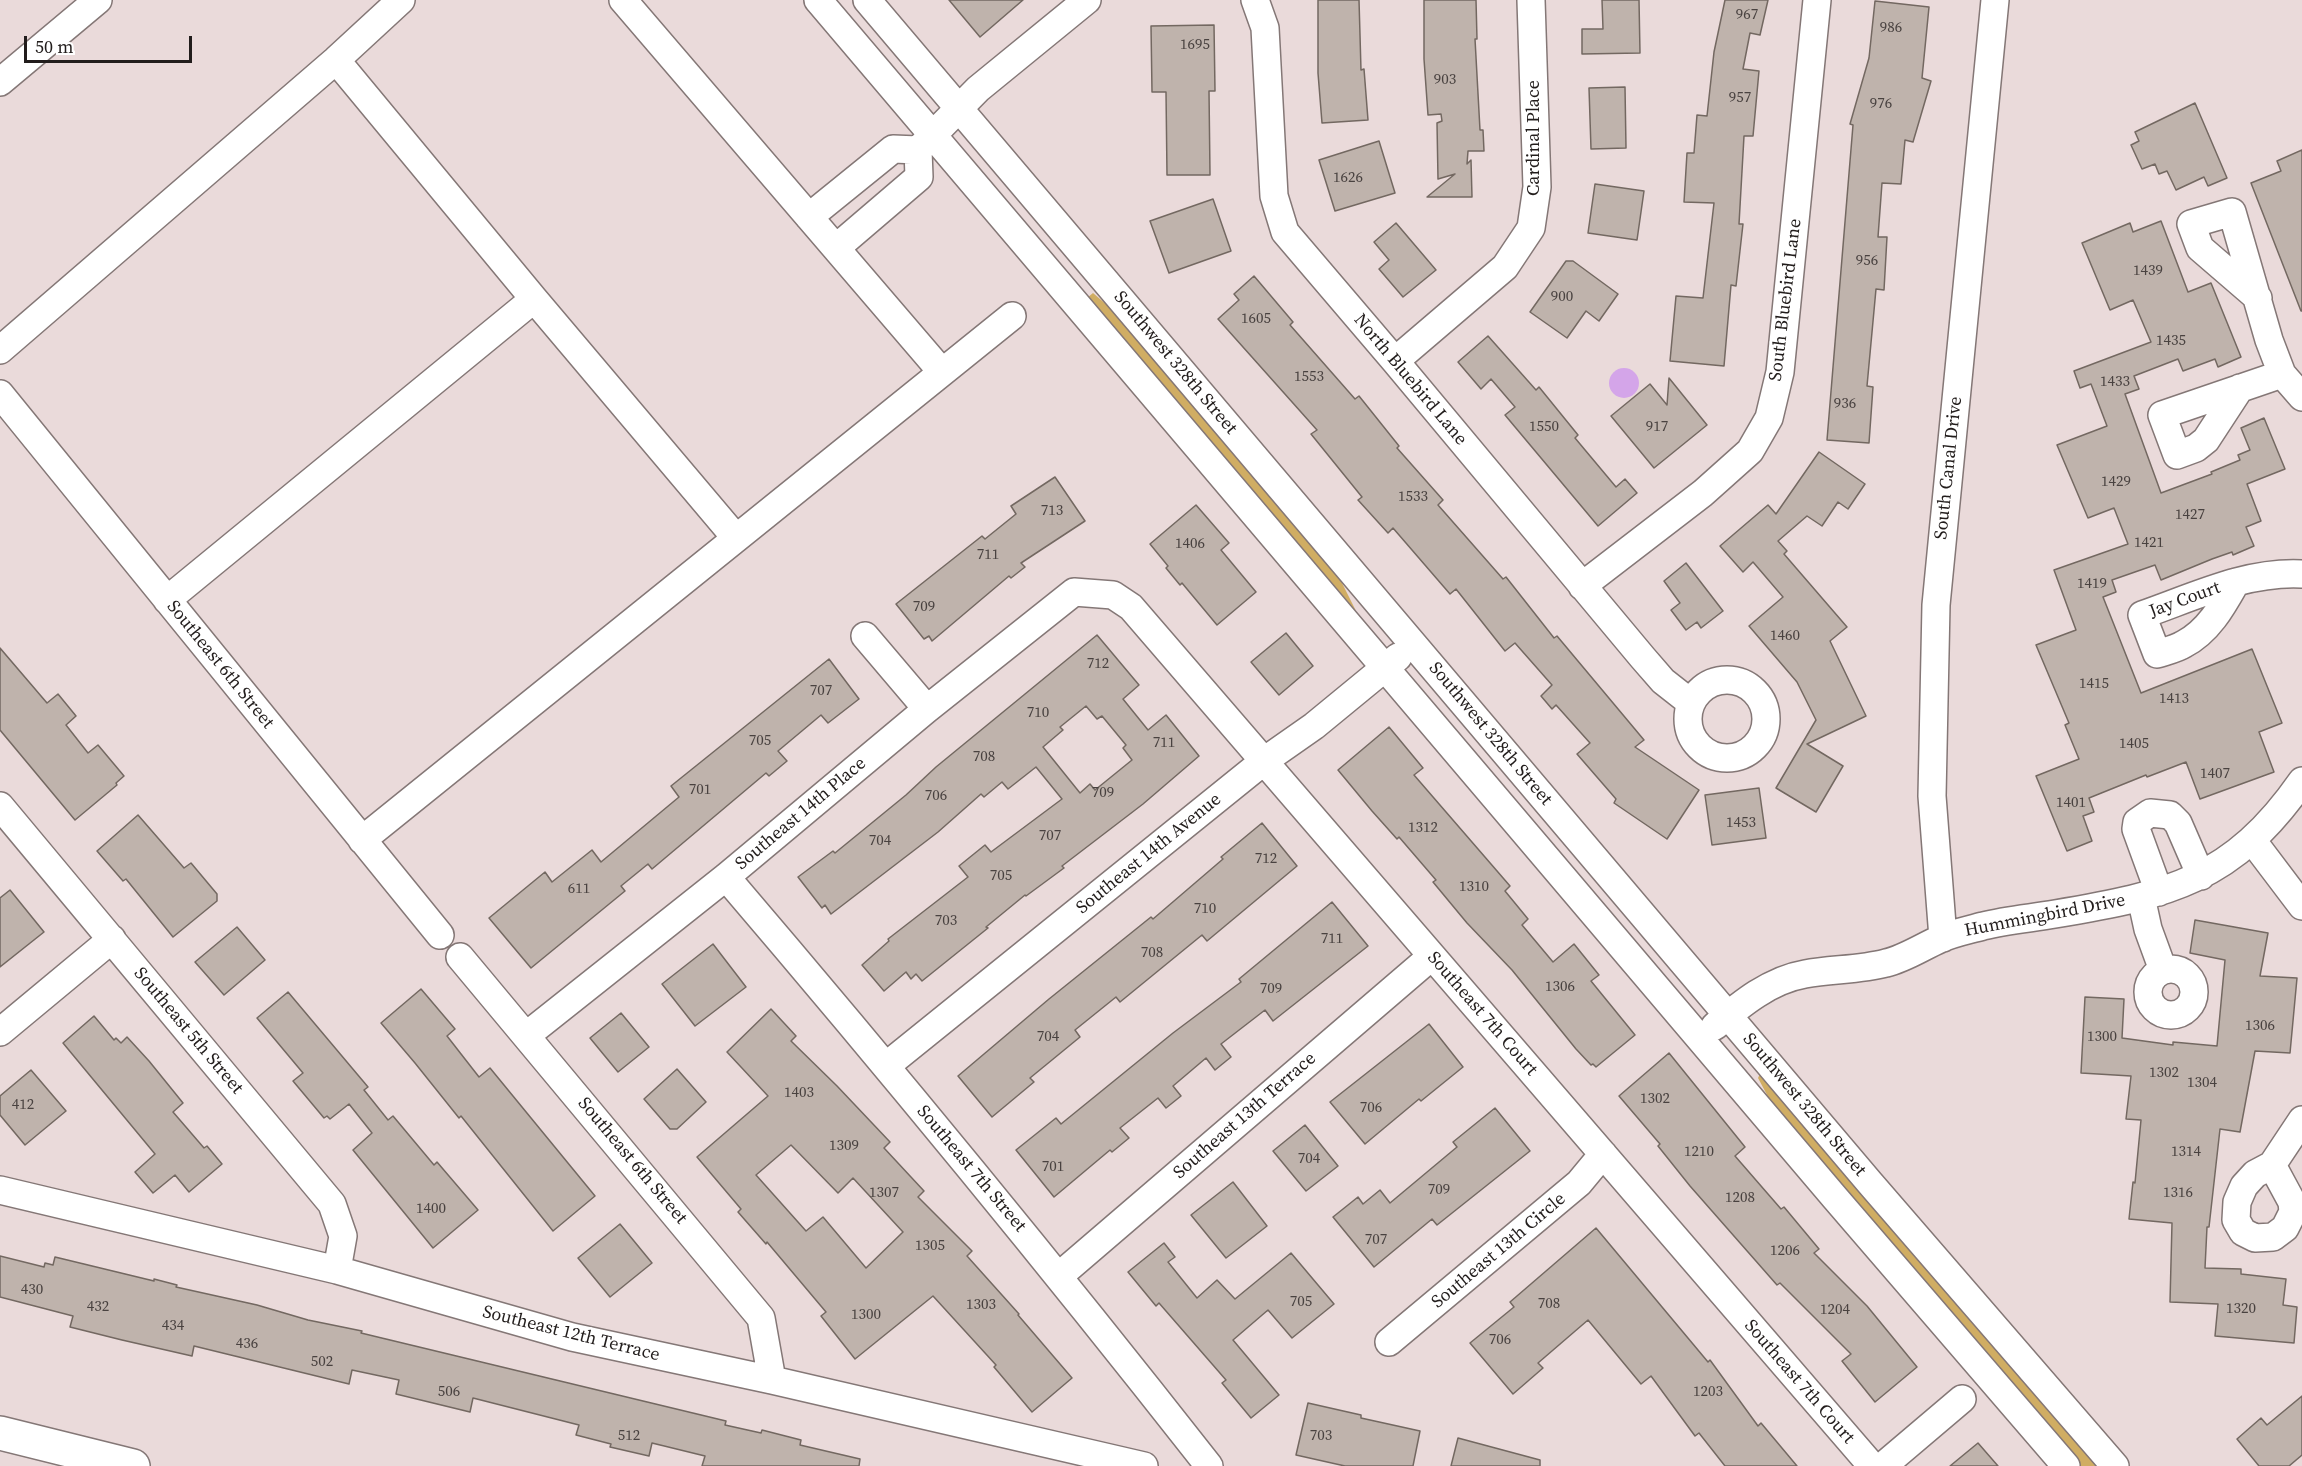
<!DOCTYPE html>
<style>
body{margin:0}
#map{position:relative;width:2302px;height:1466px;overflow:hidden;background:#eadada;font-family:"Source Serif 4",serif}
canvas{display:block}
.scale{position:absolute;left:24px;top:36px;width:168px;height:27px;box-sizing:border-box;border:3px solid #221d1c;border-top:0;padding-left:8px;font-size:18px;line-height:21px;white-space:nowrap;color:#221d1c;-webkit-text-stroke:4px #fff;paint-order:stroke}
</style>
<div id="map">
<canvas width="2302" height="1466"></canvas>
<div class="scale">50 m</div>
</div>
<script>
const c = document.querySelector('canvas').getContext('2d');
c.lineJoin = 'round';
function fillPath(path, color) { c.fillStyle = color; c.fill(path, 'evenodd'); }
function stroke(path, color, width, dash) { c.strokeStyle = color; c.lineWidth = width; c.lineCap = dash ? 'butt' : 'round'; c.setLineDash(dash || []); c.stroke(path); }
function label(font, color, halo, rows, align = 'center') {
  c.font = font + ' "Source Serif 4",serif'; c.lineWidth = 5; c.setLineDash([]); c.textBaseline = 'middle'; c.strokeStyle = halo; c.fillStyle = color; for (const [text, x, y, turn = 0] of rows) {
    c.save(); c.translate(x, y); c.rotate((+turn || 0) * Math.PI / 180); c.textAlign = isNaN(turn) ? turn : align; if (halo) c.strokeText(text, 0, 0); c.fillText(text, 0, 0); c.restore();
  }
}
const green = new Path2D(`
 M1093 293 1114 311 1338 575 1356 611 1087 298Z
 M1760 1074 1762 1075 1943 1289 2098 1466H2081L1773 1106 1758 1078Z`);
const water = new Path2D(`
 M1609 383a15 15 0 1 1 30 0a15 15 0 1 1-30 0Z`);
const building = new Path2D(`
 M949 0H1023L980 37Z
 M1318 0H1359L1361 70 1364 69 1368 120 1322 123 1318 73Z
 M1424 0H1476L1477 39H1475L1480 130H1483L1484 151H1468L1467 164 1471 160 1472 197H1427L1455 174 1438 179 1437 123 1442 121 1441 114 1428 115 1424 59Z
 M1602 0H1639L1640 53 1582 54V29H1603Z
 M1725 0H1768L1760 35 1750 33 1743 69 1759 71 1753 136H1744L1739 224H1743L1736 286 1731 285 1724 366 1670 361 1676 296 1703 298 1714 203 1684 202 1687 153H1694L1697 115 1707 116 1714 52Z
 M1875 1 1929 7 1922 78 1931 81 1913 142 1905 140 1901 184 1882 183 1878 237H1887L1884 290 1876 289 1867 386 1873 387 1869 443 1827 440 1853 125 1850 124 1869 58Z
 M1214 25 1215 91H1209L1210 175H1167L1166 92H1152L1151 26Z
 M1625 87 1626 148 1591 149 1589 88Z
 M2195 103 2227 178 2208 186 2204 177 2176 190 2167 171 2159 174 2155 164 2142 169 2131 145 2139 141 2135 132Z
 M1379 141 1395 193 1335 211 1319 160Z
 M2302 150V311H2301L2251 183 2281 171 2277 161Z
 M1595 184 1644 191 1637 240 1588 233Z
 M1213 199 1231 251 1169 273 1150 221Z
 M2161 221 2188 292 2211 283 2241 357 2218 367 2215 359 2183 371 2178 359 2134 376 2139 389 2125 394 2161 493 2212 474 2211 472 2240 460 2238 455 2250 450 2241 428 2264 418 2285 469 2247 484 2261 521 2246 527 2254 546 2233 555 2232 552 2212 559 2161 580 2155 565 2112 580 2116 592 2103 597 2141 693 2252 649 2282 723 2259 732 2274 772 2200 799 2186 762 2147 777 2146 775 2089 798 2094 812 2083 816 2092 841 2067 851 2036 776 2079 759 2065 725 2069 723 2036 645 2076 630 2054 570 2128 544 2114 508 2088 518 2057 445 2107 426 2091 384 2080 388 2074 371 2151 342 2133 300 2110 310 2082 243 2130 223 2133 232Z
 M1396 223 1436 270 1403 297 1379 269 1389 260 1374 242Z
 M1566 261H1573L1618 294 1599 321 1586 311 1567 338 1530 312Z
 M1254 276 1293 322 1290 325 1355 399 1359 396 1399 446 1397 448 1443 500 1438 505 1503 579 1506 577 1554 638 1557 636 1644 740 1635 747 1699 790 1667 839 1614 803 1616 799 1577 754 1590 743 1556 705 1552 709 1541 696 1552 685 1515 643 1505 651 1456 589 1450 594 1393 528 1388 533 1358 500 1362 497 1311 434 1317 430 1218 319 1239 300 1234 294Z
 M1488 336 1536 390 1539 387 1578 435 1575 438 1616 487 1625 479 1637 493 1598 526 1505 415 1515 407 1491 379 1481 389 1458 362Z
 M1669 378 1707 425 1654 468 1611 416 1650 384 1667 405Z
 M1819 452 1865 484 1848 509 1838 502 1822 526 1807 516 1778 541 1787 551 1784 554 1847 627 1830 641 1866 716 1807 744 1843 766 1816 812 1776 788 1816 720 1797 682 1749 626 1783 597 1753 562 1743 572 1720 546 1768 505 1776 514Z
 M1055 477 1085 521 1021 563 1025 567 1011 578 1009 576 932 641 929 636 924 639 896 604 982 536 985 539 1016 514 1011 506Z
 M1196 505 1229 543 1221 550 1256 592 1217 625 1182 583 1180 585 1166 568 1168 566 1150 544Z
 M1686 563 1723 611 1701 628 1697 622 1686 630 1671 610 1680 603 1664 581Z
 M1286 633 1313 666 1279 695 1251 662Z
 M1097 635 1139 685 1123 699 1148 730 1166 715 1199 756 1143 804 1062 866 1064 868 1026 896 1025 895 986 927 988 928 922 981 916 974 911 979 906 972 884 991 862 965 889 941 888 939 968 877 959 866 985 845 991 852 1062 799 1036 767 1008 789 1002 782 984 797 981 794 938 832 831 914 825 905 822 908 798 877 833 851 835 853 906 795 936 767ZM1086 706 1097 719 1102 716 1126 745 1123 748 1132 760 1095 790 1090 784 1080 793 1043 747 1063 730 1060 727Z
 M0 648 47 703 58 694 76 716 66 725 88 753 98 745 124 776 116 783 117 785 75 820 0 730Z
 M829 659 859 699 828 723 821 715 778 751 787 761 769 776 766 773 652 869 648 864 621 886 625 891 531 968 489 918 545 872 552 882 592 850 601 862 679 797 671 786Z
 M1389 727 1423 768 1414 775 1510 886 1505 891 1528 919 1522 925 1553 962 1574 944 1599 975 1591 981 1635 1035 1596 1067 1593 1064 1591 1065 1576 1049 1512 970 1467 923 1433 882 1436 880 1399 837 1397 839 1372 811 1338 770Z
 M1759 788 1766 838 1712 845 1705 795Z
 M138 815 184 868 191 863 217 894V901L173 937 126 879 123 881 97 851Z
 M1262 823 1297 866 1207 941 1202 935 1120 1002 1116 997 1075 1030 1080 1037 1030 1078 1034 1082 992 1117 958 1076 1049 999 1151 917 1153 919 1223 859 1221 857Z
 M10 890 44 932 0 967V898Z
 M1332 902 1368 946 1273 1021 1265 1010 1221 1044 1231 1057 1215 1070 1206 1058 1173 1086 1181 1096 1166 1108 1158 1098 1120 1128 1129 1138 1112 1152 1110 1150 1054 1197 1016 1150 1056 1118 1061 1124 1173 1033 1241 982 1239 979Z
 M2195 920 2268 933 2260 976 2297 978 2290 1053 2255 1051 2240 1132 2220 1129 2209 1227H2207L2205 1268 2241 1269V1274L2286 1279 2283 1305 2297 1307 2294 1343 2215 1336 2218 1304 2170 1302 2172 1223 2129 1219 2133 1182 2135 1183 2141 1120 2126 1119 2131 1076 2081 1073 2085 997 2124 999 2122 1038 2173 1045V1042L2217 1046 2225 960 2190 953Z
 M237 927 265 960 224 995 195 962Z
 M713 944 746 987 695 1026 662 984Z
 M421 989 455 1029 447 1036 479 1077 490 1068 595 1196 553 1231 461 1116 459 1118 415 1063 381 1023Z
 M288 992 368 1087 364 1090 388 1120 393 1116 434 1165 437 1162 478 1210 433 1248 353 1150 372 1133 349 1104 330 1119 327 1116 324 1118 293 1081 303 1073 257 1018Z
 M771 1009 796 1036 791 1041 837 1086 890 1142 884 1148 924 1191 918 1197 972 1251 967 1256 1019 1314 1018 1315 1072 1378 1032 1412 994 1367 996 1365 933 1296 855 1359 821 1316 826 1312 767 1242 766 1244 738 1212 741 1209 697 1157 768 1096 727 1052ZM791 1145 838 1193 853 1178 903 1232 866 1268 823 1217 806 1231 756 1175Z
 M621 1013 649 1047 618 1072 590 1038Z
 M94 1016 114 1040 116 1038 121 1043 127 1037 149 1061 183 1103 173 1112 204 1148 207 1146 222 1164 189 1192 175 1175 153 1193 135 1172 155 1154 63 1043Z
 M1429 1024 1463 1067 1421 1101 1419 1099 1365 1144 1330 1102Z
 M1669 1053 1745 1147 1735 1156 1781 1209 1784 1207 1819 1249 1814 1253 1867 1306 1917 1367 1875 1402 1842 1361 1851 1354 1780 1283 1777 1285 1690 1186 1658 1146 1660 1144 1619 1096Z
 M677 1069 706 1102 677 1129H670L644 1099Z
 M31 1070 66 1111 25 1145 0 1115V1096Z
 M1495 1108 1530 1151 1437 1225 1432 1219 1374 1267 1333 1217 1358 1197 1363 1204 1380 1190 1390 1203 1457 1147 1453 1142Z
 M1305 1125 1338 1166 1306 1191 1273 1151Z
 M1233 1182 1267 1226 1226 1258 1191 1215Z
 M620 1224 652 1263 610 1297 578 1258Z
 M1596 1228 1708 1362 1710 1360 1758 1426 1761 1423 1797 1466H1725L1699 1433 1695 1436 1651 1376 1641 1384 1588 1320 1538 1363 1543 1368 1513 1394 1470 1343 1514 1307 1510 1302Z
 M1164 1243 1175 1257 1168 1262 1197 1298 1217 1280 1235 1299 1291 1253 1334 1304 1292 1338 1268 1310 1233 1340 1279 1395 1251 1418 1222 1383 1226 1380 1159 1303 1156 1306 1128 1272Z
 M0 1256 44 1267 45 1263 53 1265 55 1257 154 1281V1279L177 1285 176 1287 257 1305 308 1320 362 1331 361 1333 726 1421 725 1425 761 1433 762 1430 801 1440 800 1445 860 1459 859 1466H702L705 1456 652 1443 649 1456 610 1447 611 1444 576 1435 579 1425 473 1398 470 1412 396 1394 399 1380 352 1370 349 1384 194 1346 192 1356 122 1340 70 1327 73 1316 0 1297Z
 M2302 1396V1455L2289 1466H2259L2237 1439 2261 1418 2267 1425Z
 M1308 1403 1361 1415V1418L1420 1431 1413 1466H1345L1296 1455Z
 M1458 1438 1540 1460V1466H1451Z
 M1978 1443 1998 1466H1950Z`);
const minor = new Path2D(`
 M623 0 942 372
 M818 0 1836 1199 2066 1466
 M867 0 1870 1183 2115 1466
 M1255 0 1265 28 1274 196 1285 232 1395 361 1643 658 1663 681 1691 703
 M336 60 534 299 736 538
 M0 82 98 0
 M809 217 893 149 918 150
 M836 248 919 177 918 150 978 89 1087 0
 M2258 298 2200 248 2191 224 2232 212 2269 340 2282 374 2302 397
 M0 350 336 60 401 0
 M1395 361 1505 267 1531 228 1537 187 1531 0
 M2240 388 2206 440 2196 448 2177 455 2162 415 2282 374
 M0 394 440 935
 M2236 582C2223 605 2209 631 2184 644 2176 649 2166 651 2157 654L2142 615C2194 597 2246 571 2302 574
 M1582 586 1703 493 1750 451 1769 418 1780 372 1817 0
 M167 600 534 299
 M865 636 927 709
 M1688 719a39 39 0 1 1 78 0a39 39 0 1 1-78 0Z
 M0 806 332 1204 343 1236 337 1270
 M362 840 1012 316
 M2252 840 2302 906
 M726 877C891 1070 1052 1266 1209 1466
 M2159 892 2136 829 2137 822 2150 813 2170 815 2178 823 2201 876
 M2141 897 2148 929 2163 970
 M1943 938 1932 796 1936 605 1995 0
 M460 957 761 1318 772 1380
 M2148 992a23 23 0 1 1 46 0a23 23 0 1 1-46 0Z
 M1715 1026C1741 1004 1770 980 1805 974 1831 969 1860 970 1886 963 1904 959 1922 947 1940 939 1953 933 1969 930 1983 926 2007 920 2032 918 2055 914 2169 895 2233 880 2302 781
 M0 1032 112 939
 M527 1035 726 877 927 709 1074 592 1113 595 1131 607 1872 1466
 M886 1066 1264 761 1314 726 1398 657
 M2272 1165 2292 1202 2293 1212 2285 1228 2273 1237 2255 1238 2243 1232 2236 1220 2237 1202 2244 1186 2255 1174 2272 1165 2302 1120
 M0 1190 337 1270 572 1337 772 1380 1144 1466
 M1059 1276 1432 956
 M1389 1342 1579 1183 1603 1154
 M1883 1466 1962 1399`);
const highway = new Path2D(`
 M0 1433 133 1466`);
const numberNames = [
 ["967",1747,15],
 ["986",1891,28],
 ["1695",1195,45],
 ["903",1445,80],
 ["957",1740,98],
 ["976",1881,104],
 ["1626",1348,178],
 ["956",1867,261],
 ["1439",2148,271],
 ["900",1562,297],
 ["1605",1256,319],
 ["1435",2171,341],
 ["1553",1309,377],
 ["1433",2115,382],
 ["936",1845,404],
 ["1550",1544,427],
 ["917",1657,427],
 ["1429",2116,482],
 ["1533",1413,497],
 ["713",1052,511],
 ["1427",2190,515],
 ["1421",2149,543],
 ["1406",1190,544],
 ["711",988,555],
 ["1419",2092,584],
 ["709",924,607],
 ["1460",1785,636],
 ["712",1098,664],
 ["1415",2094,684],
 ["707",821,691],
 ["1413",2174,699],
 ["710",1038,713],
 ["705",760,741],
 ["711",1164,743],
 ["1405",2134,744],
 ["708",984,757],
 ["1407",2215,774],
 ["701",700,790],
 ["709",1103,793],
 ["706",936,796],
 ["1401",2071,803],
 ["1453",1741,823],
 ["1312",1423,828],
 ["707",1050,836],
 ["704",880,841],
 ["712",1266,859],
 ["705",1001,876],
 ["1310",1474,887],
 ["611",579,889],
 ["710",1205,909],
 ["703",946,921],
 ["711",1332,939],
 ["708",1152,953],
 ["1306",1560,987],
 ["709",1271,989],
 ["1306",2260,1026],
 ["704",1048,1037],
 ["1300",2102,1037],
 ["1302",2164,1073],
 ["1304",2202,1083],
 ["1403",799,1093],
 ["1302",1655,1099],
 ["412",23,1105],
 ["706",1371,1108],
 ["1309",844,1146],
 ["1210",1699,1152],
 ["1314",2186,1152],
 ["704",1309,1159],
 ["701",1053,1167],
 ["709",1439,1190],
 ["1307",884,1193],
 ["1316",2178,1193],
 ["1208",1740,1198],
 ["1400",431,1209],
 ["707",1376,1240],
 ["1305",930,1246],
 ["1206",1785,1251],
 ["430",32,1290],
 ["705",1301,1302],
 ["708",1549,1304],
 ["1303",981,1305],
 ["432",98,1307],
 ["1320",2241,1309],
 ["1204",1835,1310],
 ["1300",866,1315],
 ["434",173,1326],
 ["706",1500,1340],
 ["436",247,1344],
 ["502",322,1362],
 ["506",449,1392],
 ["1203",1708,1392],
 ["512",629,1436],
 ["703",1321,1436]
];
const streetNames = [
 ["Cardinal Place",1534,138,-90],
 ["South Bluebird Lane",1786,300,-83],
 ["Southwest 328th Street",1175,363,50],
 ["North Bluebird Lane",1410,380,50],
 ["South Canal Drive",1949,468,-84],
 ["Jay Court",2185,600,-20],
 ["Southeast 6th Street",220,665,51],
 ["Southwest 328th Street",1490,734,50],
 ["Southeast 14th Place",801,814,-40],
 ["Southeast 14th Avenue",1149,854,-39],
 ["Hummingbird Drive",2045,916,-11],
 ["Southeast 7th Court",1482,1014,49],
 ["Southeast 5th Street",188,1031,50],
 ["Southwest 328th Street",1804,1105,50],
 ["Southeast 13th Terrace",1245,1116,-41],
 ["Southeast 6th Street",632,1161,50],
 ["Southeast 7th Street",971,1169,50],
 ["Southeast 13th Circle",1499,1251,-40],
 ["Southeast 12th Terrace",571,1334,14],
 ["Southeast 7th Court",1799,1382,49]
];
fillPath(green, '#d0ad63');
fillPath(water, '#d4a5e9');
fillPath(building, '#bfb3ac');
stroke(building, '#736861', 1.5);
stroke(minor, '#847776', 30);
stroke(highway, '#847776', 36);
stroke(minor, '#fff', 27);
stroke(highway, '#fff', 33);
label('15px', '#494240', null, numberNames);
label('18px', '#221d1c', '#fff', streetNames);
</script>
